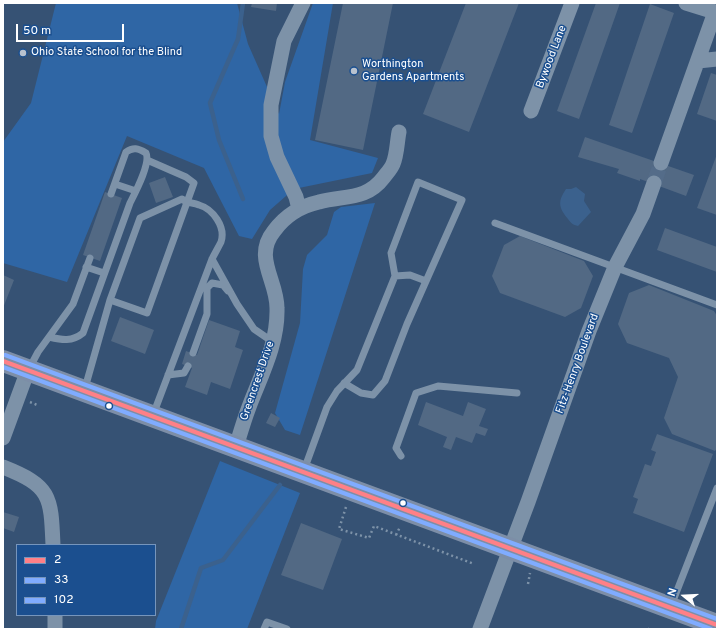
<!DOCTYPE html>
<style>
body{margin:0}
#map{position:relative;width:720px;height:632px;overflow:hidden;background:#365274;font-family:Overpass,sans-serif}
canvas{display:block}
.frame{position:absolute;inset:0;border:4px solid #fff;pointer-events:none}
.legend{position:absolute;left:16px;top:544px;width:140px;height:72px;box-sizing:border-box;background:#1b4f8f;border:1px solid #7695bc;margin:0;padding:5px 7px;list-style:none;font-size:12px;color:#fff}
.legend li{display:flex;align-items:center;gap:8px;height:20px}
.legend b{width:20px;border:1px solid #7695bc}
.north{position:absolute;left:664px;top:576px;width:40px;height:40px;-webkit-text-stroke:3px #1b4f8f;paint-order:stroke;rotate:288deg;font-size:11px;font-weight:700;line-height:16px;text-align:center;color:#fff}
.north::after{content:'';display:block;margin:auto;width:14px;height:18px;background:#fff;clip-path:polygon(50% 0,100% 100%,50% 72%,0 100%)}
.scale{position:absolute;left:16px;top:24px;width:108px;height:18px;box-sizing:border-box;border:2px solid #fff;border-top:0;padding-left:5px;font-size:12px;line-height:14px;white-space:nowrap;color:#fff;-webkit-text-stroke:3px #1b4f8f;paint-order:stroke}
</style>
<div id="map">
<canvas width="720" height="632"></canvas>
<div class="frame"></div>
<ul class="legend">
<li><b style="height:5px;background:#ff8087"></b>2</li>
<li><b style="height:5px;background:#80acff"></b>33</li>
<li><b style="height:5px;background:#80acff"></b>102</li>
</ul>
<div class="north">N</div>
<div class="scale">50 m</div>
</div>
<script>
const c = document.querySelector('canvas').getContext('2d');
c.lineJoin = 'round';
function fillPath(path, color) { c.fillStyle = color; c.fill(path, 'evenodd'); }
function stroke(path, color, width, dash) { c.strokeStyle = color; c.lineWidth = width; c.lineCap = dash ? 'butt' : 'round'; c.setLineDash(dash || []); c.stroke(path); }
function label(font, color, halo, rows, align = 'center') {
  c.font = font + ' Overpass,sans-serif'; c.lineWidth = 3; c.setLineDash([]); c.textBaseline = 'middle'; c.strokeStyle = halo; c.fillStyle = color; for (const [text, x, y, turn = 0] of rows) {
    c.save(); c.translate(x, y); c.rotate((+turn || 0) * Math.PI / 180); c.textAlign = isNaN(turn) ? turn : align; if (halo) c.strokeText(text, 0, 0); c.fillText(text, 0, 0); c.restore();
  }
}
const green = new Path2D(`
 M56 3H237L248 44 279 114 285 82 313 3H333L310 140 378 158 372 173 294 189 270 210 252 239 239 236 204 168 127 136 67 282 3 263V142L31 103Z
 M375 203 300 435 285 430 275 413 300 323 303 269 307 255 327 235 334 212 341 207Z
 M220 461 300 493 247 629H155L156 621Z`);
const water = new Path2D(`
 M576 187 585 194 584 201 591 212 578 226C573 225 571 223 568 219 558 207 558 201 566 189H571Z`);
const stream = new Path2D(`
 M243 3 238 39 210 103 219 140 243 199
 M181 629 201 568 223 560 280 485`);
const building = new Path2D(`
 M252 3H277L276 11 251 7Z
 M343 3H393L363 150 315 140Z
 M466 3H519L469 132 423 114Z
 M596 3H620L579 119 557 111Z
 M650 4 674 13 632 133 609 125Z
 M711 73 717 75V121L697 114Z
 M585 137 694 175 686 196 640 179V181L617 173 619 169 578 157Z
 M717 154V215L697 208Z
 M165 177 173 197 156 203 149 183Z
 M105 192 122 198 100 261 83 255Z
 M665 228 717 247V272L657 250Z
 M520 236 584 261 593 276 581 308 565 317 500 293 492 276 504 245Z
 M3 275 14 280 3 308Z
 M649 285 714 311 717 316V448L715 451 672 434 664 418 678 377 669 358 627 343 618 324 629 293Z
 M120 317 154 330 145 354 111 341Z
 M209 320 240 331 235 347 243 350 230 389 211 382 207 395 185 387 192 368 182 364 186 351 197 355Z
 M426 402 463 416 468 402 486 409 479 426 488 429 485 436 476 433 472 443 456 437 451 450 443 447 447 437 418 425Z
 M271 413 280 418 275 427 266 423Z
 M657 434 713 454 684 532 633 513 638 499 633 497 645 464 651 466 656 452 651 450Z
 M3 512 19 517 14 532 3 528Z
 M301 523 342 539 323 590 281 575Z`);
const minorTunnel = new Path2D(`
 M654 183 661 163`);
const path = new Path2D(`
 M30 402 37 405
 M346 507 339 529 369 538 374 526 474 564
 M396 535 400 527
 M528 584 530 573
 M648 629H649`);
const service = new Path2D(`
 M115 184 136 191
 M495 223 717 305
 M212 259 237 304 254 329 273 342
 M86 267 104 273
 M395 276 410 275 426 281
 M110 300 147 313 194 183 186 177 147 160
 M49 337C62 340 72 342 83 333L130 203C135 193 151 163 146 153 138 148 133 147 126 152L111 194
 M193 353 207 314V288L212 283 223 285 228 291
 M29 369 38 352 73 304 90 258
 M168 375 184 373 188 366
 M85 388 110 300 140 218 182 199C188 204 192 202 199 205 213 209 226 227 221 242 218 248 215 253 212 259L153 415
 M401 456 396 448 416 393 438 386 517 393
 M304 470 327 407 337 391 357 370 395 276 391 253 418 182 462 200 407 324 385 381 373 395 361 393 344 383
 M671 606 717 488
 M264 629 267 622 287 629`);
const minor = new Path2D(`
 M698 61 717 59
 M531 111 572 3
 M661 163 715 12 686 3
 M299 209 296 197 277 157 271 136V105L284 41 303 3
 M3 438 28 370
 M236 447C240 434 244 420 249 407 261 375 278 344 277 308 277 280 253 257 274 231 285 216 301 206 319 202 344 195 366 201 384 177 387 173 391 169 393 164 397 155 397 142 399 132
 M3 467C51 486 51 496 53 545
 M55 629V615
 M480 629 528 502 589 331 615 267 643 214 654 183`);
const primary = new Path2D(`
 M3 361 717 625`);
const bus1 = new Path2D(`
 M3 361 717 625`);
const bus2 = new Path2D(`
 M3 367 711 629`);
const bus3 = new Path2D(`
 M5 355 717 619`);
const markers = [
 [23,53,4,"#b9c2ce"],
 [354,71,4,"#b9c2ce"],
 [109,406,3.5,"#fff"],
 [403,503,3.5,"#fff"]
];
const poiNames = [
 ["Ohio State School for the Blind",31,53],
 ["Worthington",362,65],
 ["Gardens Apartments",362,78]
];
const streetNames = [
 ["Bywood Lane",552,57,-69],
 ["Fitz-Henry Boulevard",578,364,-70],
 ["Greencrest Drive",258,381,-71]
];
fillPath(green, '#2f66a5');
fillPath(water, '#3b618d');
stroke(stream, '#3b618d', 4.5);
fillPath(building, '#526984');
stroke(minorTunnel, '#546c89', 15, [15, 8]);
stroke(path, '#7d92a8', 2.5, [2, 3]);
stroke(service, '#7d92a8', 7);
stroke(minor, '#7d92a8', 15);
stroke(primary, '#7d8ea7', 22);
stroke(bus1, '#ff8087', 4);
stroke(bus2, '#80acff', 4);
stroke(bus3, '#80acff', 4);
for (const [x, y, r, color] of markers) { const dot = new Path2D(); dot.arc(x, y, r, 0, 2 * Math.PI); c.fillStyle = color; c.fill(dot); stroke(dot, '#1b4f8f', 1.5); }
label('11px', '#fff', '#1b4f8f', poiNames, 'left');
label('11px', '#fff', '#1b4f8f', streetNames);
</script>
